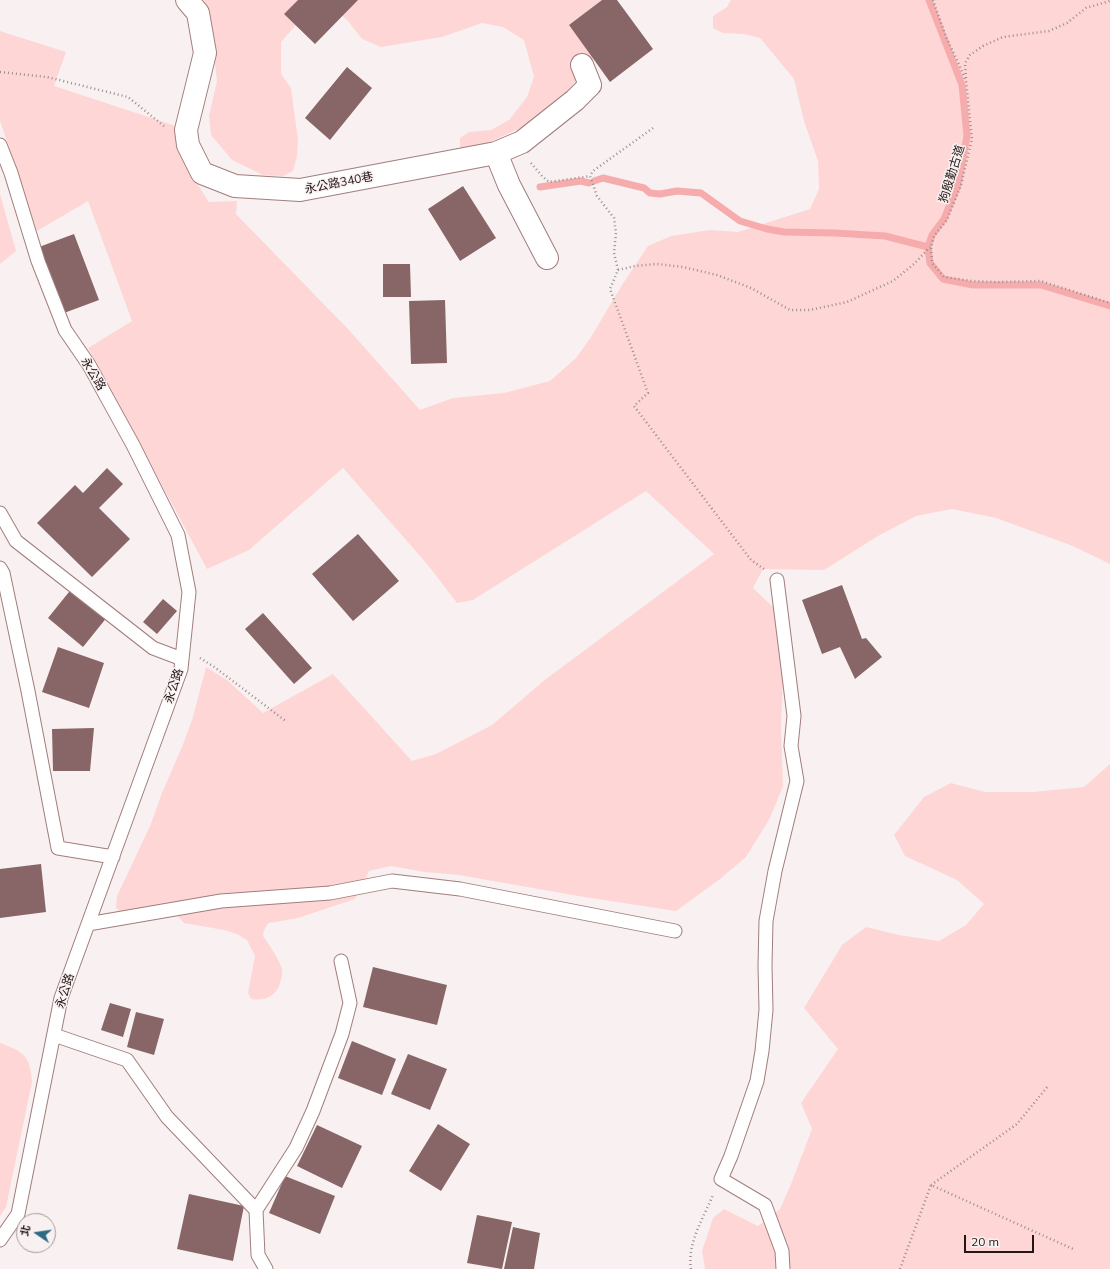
<!DOCTYPE html>
<meta charset="utf-8">
<style>
body{margin:0}
#map{position:relative;width:1110px;height:1269px;overflow:hidden;background:#f9f1f1;font-family:Mulish,"Noto Sans TC",sans-serif}
canvas{display:block}
.north{position:absolute;left:16px;top:1213px;width:40px;height:40px;box-sizing:border-box;background:#f9f1f1;border:1px solid #a49a9a;border-radius:50%;rotate:283deg;font-size:11px;font-weight:700;line-height:16px;text-align:center;color:#241717}
.north::after{content:'';display:block;margin:auto;width:14px;height:18px;background:#2f6a83;clip-path:polygon(50% 0,100% 100%,50% 72%,0 100%)}
.scale{position:absolute;left:964px;top:1235px;width:70px;height:18px;box-sizing:border-box;border:2px solid #241717;border-top:0;padding-left:5px;font-size:12px;line-height:14px;white-space:nowrap;color:#241717;-webkit-text-stroke:3px #f9f1f1;paint-order:stroke}
</style>
<div id="map">
<canvas width="1110" height="1269"></canvas>
<div class="north">北</div>
<div class="scale">20 m</div>
</div>
<script>
const c = document.querySelector('canvas').getContext('2d');
c.lineJoin = 'round';
function fillPath(path, color) { c.fillStyle = color; c.fill(path, 'evenodd'); }
function stroke(path, color, width, dash) { c.strokeStyle = color; c.lineWidth = width; c.lineCap = dash ? 'butt' : 'round'; c.setLineDash(dash || []); c.stroke(path); }
function label(font, color, halo, rows, align = 'center') {
  c.font = font + ' Mulish,"Noto Sans TC",sans-serif'; c.lineWidth = 3; c.setLineDash([]); c.textBaseline = 'middle'; c.strokeStyle = halo; c.fillStyle = color; for (const [text, x, y, turn = 0] of rows) {
    c.save(); c.translate(x, y); c.rotate((+turn || 0) * Math.PI / 180); c.textAlign = isNaN(turn) ? turn : align; if (halo) c.strokeText(text, 0, 0); c.fillText(text, 0, 0); c.restore();
  }
}
const green = new Path2D(`
 M204 0H602L569 25 593 58 569 89 523 127 467 152 460 149V138L469 132 491 130 509 120 527 97 534 77 524 40 503 27 482 23 442 37 381 47 362 39 348 21 331 6 311 8 281 42V74L291 88 298 140 297 156 293 171 283 176 263 175 232 160 211 135 209 116 217 81 208 7Z
 M731 0H1110V564L1073 546 996 518 952 509 916 516 878 536 824 570 763 569 753 588 774 608 784 650 781 729 783 786 770 818 746 857 720 879 676 911 584 897 459 875 424 872 391 866 369 871 355 899 298 918 269 923C265 927 264 930 263 936 270 946 278 957 282 969 283 973 282 976 281 979 279 994 266 1002 251 999L248 993 255 956 247 940 237 934 224 930 184 923 167 904 122 913 116 908 117 896 150 826 162 793 182 747 193 717 206 667 227 680 263 713 333 674 412 761 436 754 492 725 546 679 714 554 646 491 473 600 457 603 427 564 343 468 249 550 207 569 88 348 132 321 88 201 37 231 0 121V31L66 52 54 86 176 126 185 165 209 202 237 201 236 214 349 330 420 410 453 398 504 393 550 381 576 358 591 337 622 285 648 246 671 236 710 230 738 232 810 209 819 189 818 161 804 121 794 79 760 38 744 34 723 33 713 28V16L727 7Z
 M0 194 16 251 0 264Z
 M1110 764V1269H705L702 1251 713 1218 724 1209 758 1226 780 1209 791 1184 812 1129 801 1103 838 1049 804 1008 842 945 866 927 899 935 939 941 966 925 984 904 957 880 905 856 894 835 924 797 951 783 985 792H1032L1084 787Z
 M0 1043C24 1052 30 1055 32 1082L6 1207 0 1216Z`);
const stream = new Path2D(`
 M929 0 962 85 967 136 958 185 944 219 932 235 928 247 930 263 943 279 973 285H1041L1110 306
 M594 181 603 178 644 188 650 193 660 194 677 191 701 193 740 221 767 229 784 232 835 233 885 236 928 247
 M540 187 581 181 589 183`);
const building = new Path2D(`
 M298 0H358L315 44 284 14Z
 M602 0H617L653 49 610 82 569 25Z
 M347 67 372 88 330 140 305 118Z
 M463 186 496 238 460 261 428 209Z
 M74 234 99 300 64 313 39 247Z
 M383 264H410L411 297H383Z
 M445 300 447 363 411 364 409 301Z
 M107 468 123 484 99 508 130 539 92 577 37 523 75 485 83 493Z
 M358 534 399 581 353 621 312 574Z
 M842 585 862 639 866 638 882 657 855 679 840 647 822 654 802 600Z
 M73 587 108 616 83 647 48 618Z
 M163 599 177 611 157 634 143 622Z
 M263 613 312 668 294 684 245 629Z
 M58 647 104 663 89 708 42 692Z
 M94 728 90 771H53L52 729Z
 M41 864 46 912 0 918V869Z
 M373 967 447 985 437 1025 363 1007Z
 M110 1003 131 1009 123 1037 101 1030Z
 M136 1012 164 1019 154 1055 127 1047Z
 M352 1041 396 1059 382 1095 338 1078Z
 M408 1054 447 1069 430 1110 391 1094Z
 M438 1124 470 1144 441 1191 409 1171Z
 M317 1125 362 1146 342 1188 297 1166Z
 M285 1176 335 1196 320 1234 269 1213Z
 M189 1194 244 1206 233 1261 177 1249Z
 M477 1215 512 1222 502 1269 467 1263Z
 M513 1227 540 1233 534 1269H504Z`);
const path = new Path2D(`
 M933 0 946 37 957 60 966 81 972 139 961 185 947 220 934 236 931 247 932 263 944 277 972 281 995 282 1041 281 1110 303
 M0 72 47 77 128 97 164 126
 M966 78 965 63 970 55 983 46 1003 37 1049 31 1067 23 1086 8 1110 1
 M653 128 593 171 590 176 597 196 614 218 616 233 614 253 618 270 610 289 648 393 634 406 751 560 764 569
 M531 163 542 176 549 182 590 176
 M618 270 635 266 657 264 683 267 717 275 751 288 790 310H810L847 302 893 281 914 264 930 247
 M200 658 213 666 287 722
 M931 1185 1017 1124 1048 1086
 M691 1269C687 1243 703 1219 713 1195
 M900 1269 931 1185 1073 1249`);
const lane = new Path2D(`
 M0 145 11 173 38 261 65 330 89 365 133 445 178 535 189 592 181 669 61 998 18 1214 0 1240
 M0 513 16 541 153 648 182 659
 M0 568 3 573 28 691 58 848 113 857
 M777 580 794 716 791 746 797 781 775 871 766 921 765 966 766 1010 762 1051 757 1081 731 1156 721 1179 765 1205 782 1251 783 1269
 M88 924 221 901 330 893 392 881 460 889 675 931
 M54 1035 127 1060 167 1117 256 1210 296 1148 313 1111 342 1034 350 1003 341 961
 M256 1210 258 1255 266 1269`);
const street = new Path2D(`
 M187 0 198 13 205 53 186 130 188 145 202 173 235 186 300 190 496 153 522 142 575 100 590 85 582 65
 M496 153 509 185 547 258`);
const streetNames = [
 ["狗殷勤古道",952,174,-73],
 ["永公路340巷",339,183,-11],
 ["永公路",93,374,59],
 ["永公路",174,686,-72],
 ["永公路",65,991,-73]
];
fillPath(green, '#ffd6d6');
stroke(stream, '#f6abad', 7);
fillPath(building, '#886566');
stroke(lane, '#a17d7d', 15);
stroke(street, '#a17d7d', 24);
stroke(path, '#998e8e', 2.5, [1, 3]);
stroke(lane, '#fff', 13);
stroke(street, '#fff', 22);
label('12px', '#241717', '#f9f1f1', streetNames);
</script>
